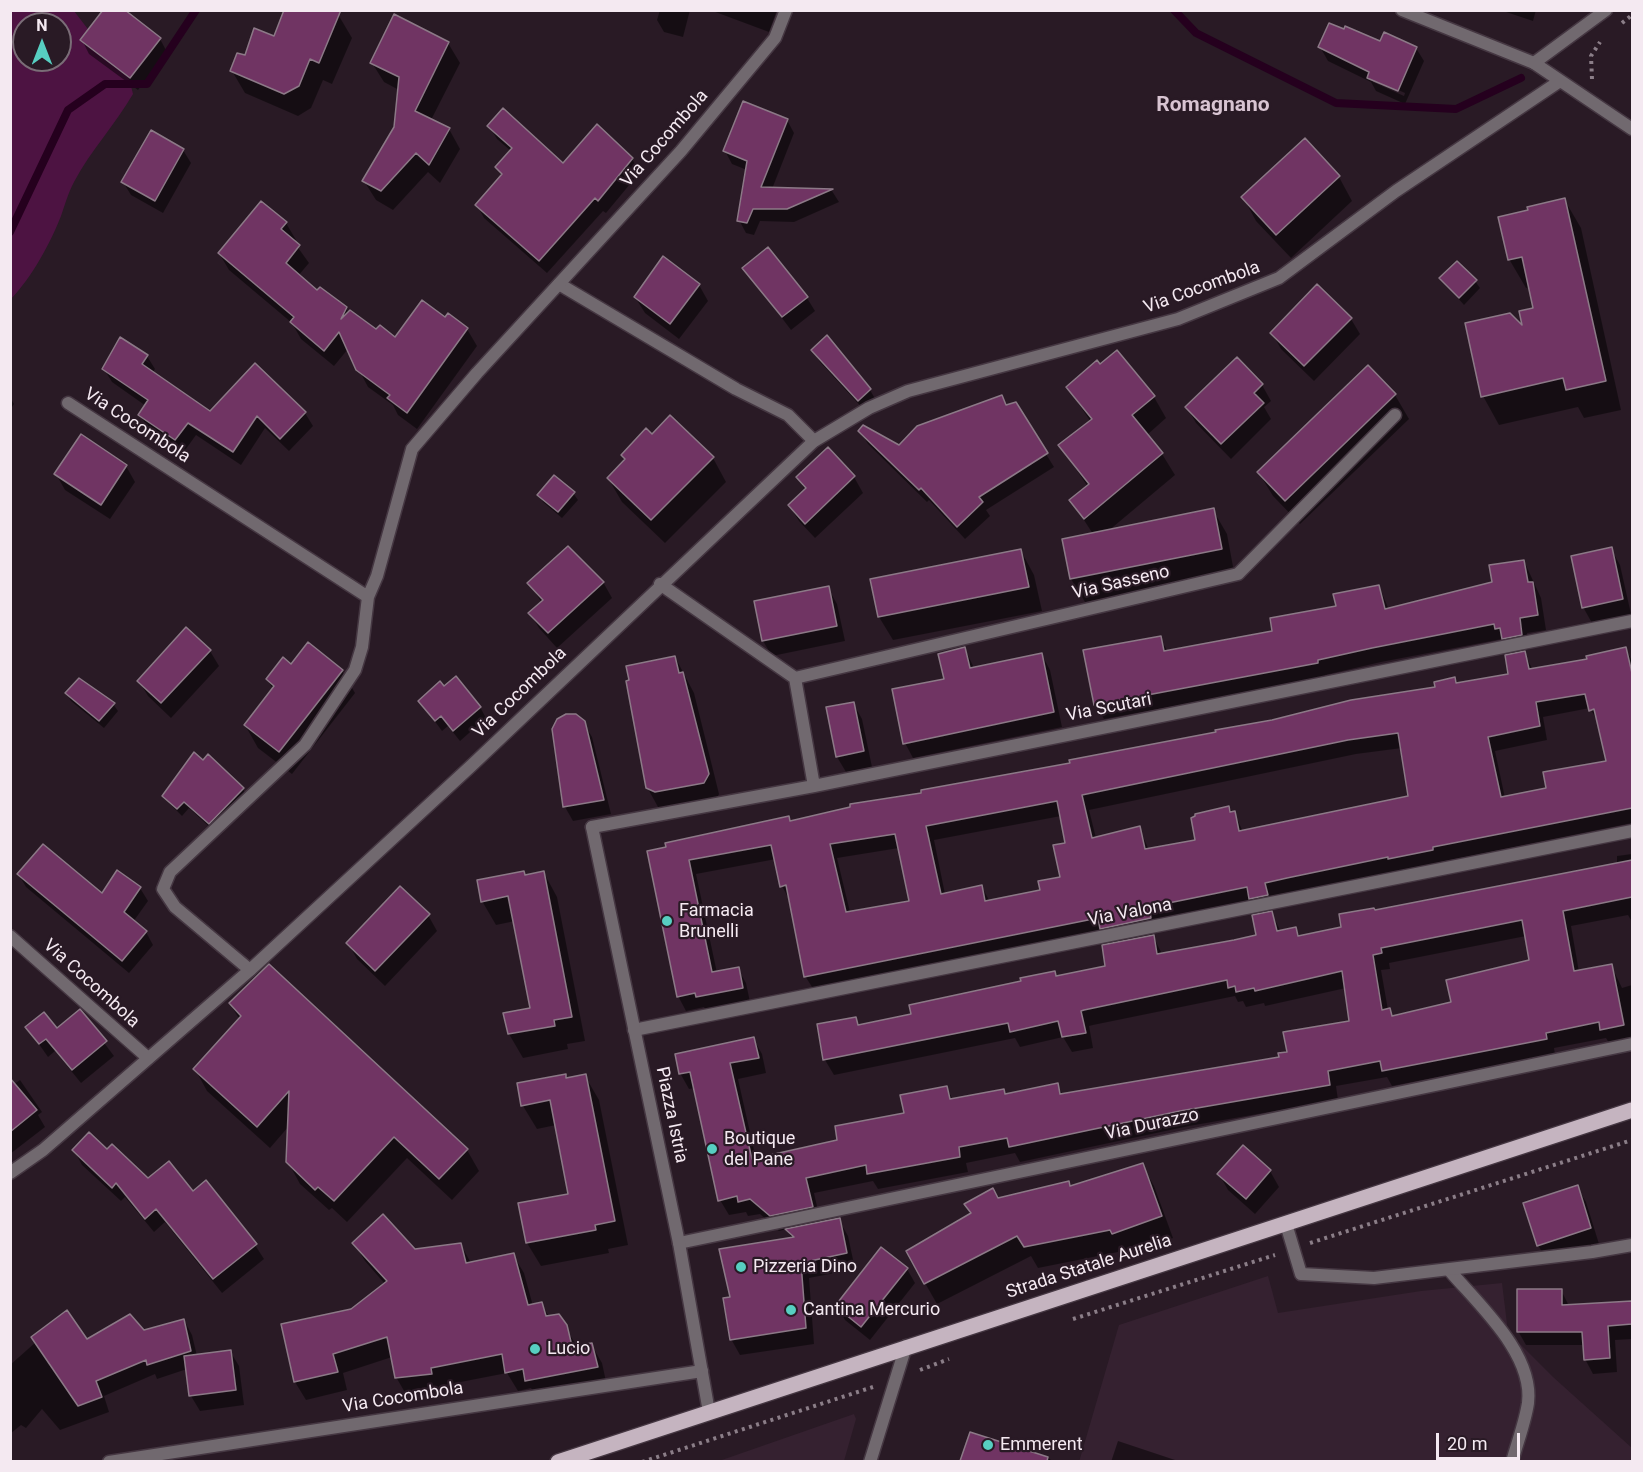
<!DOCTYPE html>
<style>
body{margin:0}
#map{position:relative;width:1643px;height:1472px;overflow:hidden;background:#291a25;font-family:Roboto,sans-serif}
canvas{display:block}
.frame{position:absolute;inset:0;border:12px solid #f4e9f1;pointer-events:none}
.north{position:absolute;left:12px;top:12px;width:60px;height:60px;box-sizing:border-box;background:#291a25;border:2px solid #7a6d77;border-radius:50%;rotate:0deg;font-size:16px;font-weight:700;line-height:24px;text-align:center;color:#f4e9f1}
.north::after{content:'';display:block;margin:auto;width:21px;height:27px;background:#57cec1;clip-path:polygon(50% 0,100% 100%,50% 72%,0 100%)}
.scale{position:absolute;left:1436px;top:1433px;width:84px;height:27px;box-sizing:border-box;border:3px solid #f4e9f1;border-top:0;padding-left:8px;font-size:18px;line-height:21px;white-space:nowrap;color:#f4e9f1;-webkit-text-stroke:4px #291a25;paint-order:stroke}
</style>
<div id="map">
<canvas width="1643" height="1472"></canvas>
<div class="frame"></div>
<div class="north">N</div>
<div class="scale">20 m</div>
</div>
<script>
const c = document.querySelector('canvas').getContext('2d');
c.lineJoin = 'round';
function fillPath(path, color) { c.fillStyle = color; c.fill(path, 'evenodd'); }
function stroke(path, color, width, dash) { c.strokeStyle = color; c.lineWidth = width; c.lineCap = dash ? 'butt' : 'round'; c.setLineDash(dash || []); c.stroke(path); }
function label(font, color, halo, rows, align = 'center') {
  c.font = font + ' Roboto,sans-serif'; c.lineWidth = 4.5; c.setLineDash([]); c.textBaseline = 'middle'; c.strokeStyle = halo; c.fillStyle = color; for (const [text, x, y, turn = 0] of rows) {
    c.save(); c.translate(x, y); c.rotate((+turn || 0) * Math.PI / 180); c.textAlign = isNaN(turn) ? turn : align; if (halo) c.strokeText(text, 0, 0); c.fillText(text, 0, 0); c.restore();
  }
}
const built = new Path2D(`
 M1268 1276 1278 1313 1421 1291 1502 1283 1508 1332 1553 1377 1632 1448V1462H1079L1119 1325Z
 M854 1414 856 1419 844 1461H719Z`);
const green = new Path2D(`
 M11 11H74L94 37 124 58 133 94C115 125 91 150 74 182 68 193 65 205 61 216 50 244 32 277 11 299ZM24 24H60V60H24Z`);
const shadow = new Path2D(`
 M327 10 339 16 352 38 332 84 323 80 311 108 298 116 245 93 232 71 246 56 274 38Z
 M660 10H690L683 37 664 32 657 20Z
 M710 10H777L769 32Z
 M1500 10H1536L1533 21Z
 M160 39 167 52 138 90 89 54 82 40Z
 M448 43 460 63 431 120 449 129 460 149 440 183 428 172 393 210 376 200 364 181 395 127 399 90 384 82 372 63Z
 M1381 43 1416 48 1424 61 1405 104 1376 91 1371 82 1328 61 1320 47ZM1373 79 1405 93 1404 96 1373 82Z
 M787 120 794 133 772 189 832 191 839 202 794 222 760 221 754 235 746 233 739 220 747 170 732 164 725 151Z
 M489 126 563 165 632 159 640 172 606 213 603 211 547 273 484 218 477 205 502 176 497 167 511 151 497 139Z
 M183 150 191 163 163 213 131 195 123 182Z
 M1339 177 1352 201 1291 258 1256 221 1243 197Z
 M1564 199 1581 228 1621 410 1584 418 1578 407 1499 425 1483 396 1535 309 1530 287 1526 288 1509 259Z
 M286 223 296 240 294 242 309 263 298 276 317 292 346 308 349 313 377 332 395 340 446 319 467 329 477 346 417 429 398 415 393 405 368 387 348 349 334 366 301 339 292 323 229 270 219 253Z
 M663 258 699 285 708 301 679 339 645 313 635 297Z
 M744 268 807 298 815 311 791 330Z
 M1441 279 1475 281 1480 288 1464 305Z
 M1351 319 1360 334 1314 381 1281 349 1272 333Z
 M813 350 870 390 877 402 866 412 820 362Z
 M147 356 155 369 152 373 210 413H305L313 426 289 451 265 428 241 465 196 435 183 453 148 428 140 415 146 406 112 382 104 369Z
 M1368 367 1395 395 1409 419 1300 524 1273 496 1259 473Z
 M1262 385 1271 401 1264 407 1271 419 1231 459 1196 423 1187 407Z
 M1067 387 1154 397 1166 418 1147 435 1162 454 1175 475 1107 532 1213 510 1227 534 1234 572 1085 602 1071 579 1093 534 1071 500 1088 487 1060 445 1091 422Z
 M10 397 14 404 10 410Z
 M1002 397 1007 406 1015 404 1054 467 986 510 990 516 965 539 929 500 927 502 868 444 860 431 899 447Z
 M652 436 713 458 726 482 665 543 622 502 608 478 626 460 622 455Z
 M126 466 135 482 110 519 65 490 56 474Z
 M854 477 863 493 815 538 799 521 789 505 805 490 798 478Z
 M573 493 578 500 562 518 543 502 539 495Z
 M1611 549 1620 565 1631 614 1592 623 1583 607Z
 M1021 551 1034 575 1042 611 893 640 879 617Z
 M1524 561 1541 598 1546 630 1527 633 1530 649 1523 651 1533 670 1589 660 1626 649 1632 661V823L1440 862V864L1398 873 1397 871 1296 892 1272 897 1275 909 1270 910 1281 932 1296 929 1300 937 1343 928 1375 912 1617 864V856L1632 854V922L1628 915 1571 926 1579 972 1611 965 1622 988 1632 985V1040L1610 1045 1606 1038 1554 1048 1555 1054 1392 1086 1387 1077 1336 1086 1338 1100 1189 1126 1020 1162 1015 1153 966 1163 968 1172 878 1189 873 1181 814 1193 821 1224 839 1220 848 1236 855 1269 809 1278 814 1344 740 1355 731 1339 732 1298 792 1239 787 1229 779 1231 760 1214 748 1216 746 1212 729 1215 720 1200 695 1088 689 1089 680 1073 753 1038 762 1054 766 1073 738 1079 756 1159 839 1141 905 1114 947 1088 953 1100 1003 1090 1006 1095 1057 1085 1063 1095 1281 1059 1351 1022 1346 988 1265 1006 1264 1003 1246 1007 1243 1001 1238 1002 1235 996 1093 1025 1089 1026 1093 1048 1072 1052 1063 1037 1020 1047 1015 1038 834 1075 825 1060 818 1025 855 1018 860 1026 912 1015 1054 973 1057 977 1106 968 1111 945 1103 932 814 990 805 976 790 901 782 886 776 859 696 874 717 973 738 969 746 983 750 1002 706 1011 704 1007 686 1011 678 996 649 852 1436 688 1455 679 1457 684 1510 675 1513 655 1502 639 1381 662 1325 675 1326 678 1104 719 1095 704 1160 638 1168 652 1274 632 1337 608 1379 586 1389 610 1494 583ZM1590 708 1599 724 1608 762 1548 789 1505 798 1495 751 1547 740 1543 717ZM1402 748 1410 798 1243 832 1234 812 1228 808 1197 841 1149 850 1139 828 1096 838 1089 810 1356 754ZM1061 816 1067 844 1062 878 1042 892 990 902 982 887 945 894 934 840ZM899 848 911 902 850 912 837 858ZM1253 902 1260 915 1257 936 1162 954 1152 934 1158 933 1156 921ZM1526 936 1531 961 1453 1003 1394 1017 1388 1010 1381 970 1390 969 1389 963Z
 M603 582 612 598 557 648 539 628 530 613 542 603 529 583Z
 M828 588 837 604 845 641 772 656 763 641Z
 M965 649 974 668 1042 655 1050 670 1062 727 913 758 905 743Z
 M210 651 219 666 171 718 148 696 139 681Z
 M675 657 694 693 719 794 715 802 667 811 658 807 647 787Z
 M292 666 342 671 355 693 292 774 258 748 245 725 273 689 267 679Z
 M67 694 113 704 118 711 104 728 71 701Z
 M420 701 480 707 486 718 460 741 448 726 442 731Z
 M853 703 862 719 872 767 846 772 837 757Z
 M583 722 592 737 611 814 573 821 565 807Z
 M243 789 247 796 214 831 189 808 182 816 163 797Z
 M118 872 140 888 148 901 133 922 146 932 153 945 129 973 26 887 19 875 102 895Z
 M544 873 557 897 585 1041 567 1044 568 1049 523 1058 509 1034 505 1014 531 1009 515 921 496 925 482 901 526 876Z
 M428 915 437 931 385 986 357 959 348 943Z
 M230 1004 467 1150 479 1171 452 1200 407 1158 347 1222 332 1208 329 1210 300 1184 288 1162 289 1126 270 1148 207 1091 195 1069 240 1020Z
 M80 1011 114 1056 81 1083 55 1051 48 1057 27 1027 57 1030Z
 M565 1075 567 1079 585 1076 599 1100 628 1245 608 1249 609 1253 541 1266 527 1243 570 1195 556 1125 537 1129 523 1106 519 1085Z
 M20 1080 42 1112 38 1115 45 1127 10 1154V1087Z
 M74 1150 107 1151 148 1180 193 1193 255 1245 264 1259 222 1293 165 1222 154 1232 125 1197 121 1201 82 1165Z
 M1142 1165 1154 1186 1173 1238 1126 1255 1123 1251 1038 1268 1031 1256 937 1304 925 1283 971 1215 966 1205 1068 1183 1071 1187Z
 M1270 1171 1279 1187 1255 1214 1228 1190 1219 1174Z
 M1577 1187 1586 1202 1599 1244 1547 1261 1538 1245Z
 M354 1243 415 1250 461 1245 471 1263 513 1255 524 1273 533 1306 542 1304 549 1317 565 1326 577 1347 591 1344 602 1363 607 1386 537 1399 531 1388 518 1391 507 1373 440 1386 441 1392 407 1396 396 1377 392 1357 343 1373 347 1390 306 1400 295 1382 351 1310 385 1284 365 1261Z
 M907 1269 915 1283 870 1340 845 1320 837 1306Z
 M1561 1290 1569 1306 1632 1303V1339L1615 1340 1617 1372 1593 1374 1585 1359 1584 1345H1526L1518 1331Z
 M184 1320 192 1335 197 1356 230 1351 239 1366 244 1405 200 1411 191 1396 187 1369 157 1379 155 1374 104 1396 109 1412 60 1430 42 1409 26 1428 21 1425 10 1434V1365L36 1342 86 1341 143 1332Z
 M971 1434 1050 1459 1052 1462H962Z
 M1118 1441 1181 1462H1111Z`);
const stream = new Path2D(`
 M1174 10 1196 33 1336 103 1456 109 1521 78
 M10 232 68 110 105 84H147L196 10`);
const building = new Path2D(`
 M103 10H125L161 38 130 78 80 40Z
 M284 10H341L319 63 310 59 299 86 284 94 230 71 237 53 245 55 254 28 274 36Z
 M394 14 449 42 415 111 450 128 429 165 416 153 381 191 362 181 394 127 399 77 370 63Z
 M1329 23 1344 29 1345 26 1380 41 1384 32 1417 47 1398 91 1367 78 1369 72 1318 47Z
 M743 101 788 119 761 187 833 189 787 209H753L747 223 737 221 747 161 723 151Z
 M503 108 563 163 597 124 633 158 598 201 595 198 539 261 475 205 502 174 495 167 512 148 487 126Z
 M151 130 184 149 155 201 121 182Z
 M1305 138 1340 176 1276 235 1241 197Z
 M1565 198 1606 381 1566 390 1563 378 1481 397 1465 323 1510 313 1522 325 1519 311 1533 308 1522 257 1508 260 1498 217 1528 210 1527 207Z
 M261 201 287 222 281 229 300 245 286 263 317 290 320 287 347 307 341 319 350 310 376 329 380 325 395 337 422 300 445 317 448 313 468 328 407 413 387 398 390 395 356 370 339 332 324 351 290 322 294 317 218 253Z
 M768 247 808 297 782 317 742 268Z
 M663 256 700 284 670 324 634 297Z
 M1457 261 1477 280 1459 298 1439 278Z
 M1317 284 1352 318 1304 366 1270 333Z
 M827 335 871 389 858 401 811 350Z
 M120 337 148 355 142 364 210 411 255 363 306 412 280 439 257 416 233 452 188 423 175 440 138 415 148 400 102 369Z
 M1117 350 1155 396 1132 415 1163 453 1084 519 1069 500 1089 484 1058 445 1092 419 1066 387 1097 360 1100 364Z
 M1237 357 1263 384 1254 393 1264 403 1221 444 1185 407Z
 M1368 365 1396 394 1285 501 1257 472Z
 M1002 395 1006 405 1016 402 1048 453 979 497 983 502 957 527 921 488 919 490 858 431 863 425 899 445 917 426Z
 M670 415 714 457 651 520 607 478 625 459 621 455 646 428 652 434Z
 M81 434 127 465 101 505 54 474Z
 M828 447 855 476 805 524 788 505 806 488 796 477Z
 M554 475 575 492 558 512 537 495Z
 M1214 508 1222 549 1070 579 1062 539Z
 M568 546 604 582 548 633 528 613 543 600 527 583Z
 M1612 547 1623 599 1582 608 1571 556Z
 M1021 549 1029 587 878 617 870 579Z
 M1524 560 1528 582H1533L1538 615 1520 618 1522 635 1502 639 1500 628 1495 629 1494 624 1372 648 1318 660V663L1094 705 1083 650 1161 636 1164 651 1272 631 1270 618 1336 606 1333 594 1379 585 1385 609 1492 582 1489 565Z
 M829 586 837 626 762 641 754 601Z
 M186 627 211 650 161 703 137 681Z
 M308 642 343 670 279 752 244 725 274 686 266 679 283 657 291 664Z
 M965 647 970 668 1042 653 1054 712 903 744 892 689 944 679 938 654Z
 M1626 647 1632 673V808L1433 847V850L1388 859V857L1287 878 1265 883 1268 895 1249 899 1247 887 1149 907 1151 918 1100 929 1098 918 804 977 786 885 780 887 771 845 689 860 712 972 739 967 743 988 696 997 695 993 677 997 647 851 666 847 665 843 789 816 790 821 850 807V804L921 793V790L1070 763 1069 760 1216 732 1215 730 1272 720 1351 700 1435 687 1434 682 1455 677 1456 683 1508 674 1505 655 1525 651 1529 669 1587 659 1586 656ZM1585 694 1589 711 1594 709 1606 761 1543 772 1546 788 1501 797 1488 737 1540 726 1536 702ZM1398 733 1408 796 1239 831 1235 811 1230 812 1229 806 1195 814V816L1191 818 1195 840 1145 849 1140 826 1092 838 1082 795 1348 740ZM1057 801 1065 843 1053 845 1060 877 1038 881 1040 890 985 901 982 885 941 894 926 826ZM895 834 909 901 846 912 830 844Z
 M675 656 679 673 683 672 709 774 704 783 655 792 646 788 626 681 629 680 626 666Z
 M456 676 481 707 453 731 441 716 435 721 418 701 440 681 444 686Z
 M79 678 115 703 99 721 65 693Z
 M854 702 864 751 836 757 826 707Z
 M566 714H576L585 721 604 800 563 807 552 729 557 719Z
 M194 752 203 760 208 754 244 788 209 824 184 802 177 809 162 796Z
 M43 844 102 893 117 870 141 887 124 912 147 931 122 961 17 874Z
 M1632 860V897L1563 911 1574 971 1612 964 1624 1025 1600 1030 1599 1022 1546 1033 1547 1039 1382 1071 1380 1061 1328 1071 1330 1085 1180 1111 1009 1147 1007 1138 959 1147 960 1157 867 1174 866 1165 806 1178 813 1207 770 1216 750 1199 738 1202 737 1196 718 1201 690 1072 679 1074 675 1054 754 1037 759 1058 730 1063 752 1159 837 1140 835 1126 904 1113 900 1095 947 1086 950 1099 1004 1089 1005 1094 1058 1083 1060 1094 1279 1057 1278 1053 1287 1052 1283 1032 1349 1021 1342 971 1255 991 1254 988 1236 992 1235 986 1228 988 1227 980 1084 1010 1081 1011 1086 1033 1062 1037 1058 1021 1010 1032 1008 1023 823 1060 817 1024 856 1017 858 1025 911 1014 909 1005 1021 981 1020 978 1055 971 1056 976 1105 966 1102 945 1154 935 1157 954 1234 940 1256 935 1252 915 1272 911 1277 931 1296 927 1298 936 1341 927 1339 914 1374 908 1375 910ZM1522 920 1529 960 1446 980 1451 1002 1392 1016 1390 1008 1382 1010 1373 955 1382 953 1381 948Z
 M524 871 525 875 544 871 572 1017 554 1020 555 1026 508 1034 503 1013 530 1008 508 896 481 902 477 880Z
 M400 886 430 914 375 971 346 943Z
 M269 964 468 1149 439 1179 394 1137 334 1201 318 1187 315 1190 286 1162 289 1091 257 1127 193 1069 241 1016 229 1003Z
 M80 1009 107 1041 72 1070 46 1039 39 1044 25 1027 44 1012 57 1028Z
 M566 1074V1078L586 1074 615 1221 595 1225 596 1230 526 1243 518 1203 568 1194 550 1100 521 1106 517 1083Z
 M10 1078 37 1110 10 1132Z
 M89 1132 107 1149 112 1144 148 1178 169 1161 193 1191 206 1180 257 1244 213 1279 156 1209 145 1219 116 1183 112 1188 72 1150Z
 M1243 1145 1271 1170 1246 1199 1217 1174Z
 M1143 1163 1162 1216 1112 1234 1110 1230 1024 1247 1017 1236 924 1284 906 1251 971 1213 964 1204 993 1188 998 1198 1069 1181 1070 1186Z
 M1578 1185 1591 1228 1537 1246 1523 1203Z
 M383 1214 415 1249 461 1243 466 1263 514 1253 528 1305 542 1302 546 1316 559 1314 567 1325 572 1346 592 1343 598 1367 525 1381 523 1369 505 1373 502 1354 431 1368 432 1374 395 1378 387 1337 333 1354 338 1372 294 1382 281 1324 351 1309 387 1281 352 1243Z
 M840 1218 847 1253 801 1263 806 1328 730 1340 723 1298 730 1297 719 1249 794 1237 785 1229Z
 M881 1247 908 1268 861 1327 835 1306Z
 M1517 1289H1562V1305L1632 1301V1324L1608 1326 1610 1358 1584 1360 1582 1332H1517Z
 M67 1310 87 1339 130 1314 144 1330 184 1319 191 1351 147 1365 146 1360 96 1381 102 1397 78 1406 31 1337Z
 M231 1350 236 1390 189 1396 184 1356Z
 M970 1432 1048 1457 1047 1461H960Z`);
const path = new Path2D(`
 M1622 23 1632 15
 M1592 79 1591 56 1600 42
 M1310 1243 1632 1140
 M1073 1319 1275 1255
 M920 1370 949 1359
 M642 1462 873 1387`);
const service = new Path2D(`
 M1450 1271C1479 1305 1534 1354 1528 1403 1525 1423 1517 1443 1512 1462`);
const pedestrian = new Path2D(`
 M559 284 736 389 788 415 814 441`);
const minor = new Path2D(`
 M1402 10 1534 63
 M68 403 368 597
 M660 584 795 678 814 786
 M795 678 1238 574 1395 415
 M592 827 814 786 1632 621
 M10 936 148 1058
 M250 970 175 907 163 889 170 872 305 745 355 670 362 647 368 597 377 576 412 449 477 373 681 151 775 38 786 10
 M634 1030 1632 831
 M1286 1224 1301 1274 1374 1278 1592 1252 1632 1245
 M679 1243 1632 1044
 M109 1462 702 1371
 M870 1462 906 1346`);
const tertiary = new Path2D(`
 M1606 10 1534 63 1632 129
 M592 827 679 1243 709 1412
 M10 1173 43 1150 250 970 471 766 814 441 869 408 908 391 1178 319 1279 278 1396 191 1560 81`);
const primary = new Path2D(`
 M558 1462 1632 1110`);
const markers = [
 [667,921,6,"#57cec1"],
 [712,1149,6,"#57cec1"],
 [741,1267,6,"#57cec1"],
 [791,1310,6,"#57cec1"],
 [535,1349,6,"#57cec1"],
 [988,1445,6,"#57cec1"]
];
const streetNames = [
 ["Via Cocombola",665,139,-49],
 ["Via Cocombola",1202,288,-20],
 ["Via Cocombola",137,426,33],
 ["Via Sasseno",1121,583,-13],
 ["Via Cocombola",520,693,-44],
 ["Via Scutari",1109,708,-11],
 ["Via Valona",1130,913,-11],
 ["Via Cocombola",91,984,42],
 ["Piazza Istria",671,1115,78],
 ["Via Durazzo",1152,1125,-12],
 ["Strada Statale Aurelia",1089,1267,-18],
 ["Via Cocombola",403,1398,-9]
];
const poiNames = [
 ["Farmacia",679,911],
 ["Brunelli",679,932],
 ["Boutique",724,1139],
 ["del Pane",724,1160],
 ["Pizzeria Dino",753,1267],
 ["Cantina Mercurio",803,1310],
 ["Lucio",547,1349],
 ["Emmerent",1000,1445]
];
const quarterNames = [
 ["Romagnano",1213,106]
];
fillPath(built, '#352130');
fillPath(green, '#4d1342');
fillPath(shadow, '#0007');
stroke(stream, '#25001e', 8);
fillPath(building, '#703463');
stroke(building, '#8c7987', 1.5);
stroke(service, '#453742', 15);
stroke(pedestrian, '#453742', 15);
stroke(minor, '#453742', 15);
stroke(tertiary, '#453742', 15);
stroke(primary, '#453742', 18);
stroke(path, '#8b7e88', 4, [3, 4.5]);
stroke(service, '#71696f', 12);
stroke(pedestrian, '#71696f', 12);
stroke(minor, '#71696f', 12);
stroke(tertiary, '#71696f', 12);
stroke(primary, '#c5b4c0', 15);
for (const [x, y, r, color] of markers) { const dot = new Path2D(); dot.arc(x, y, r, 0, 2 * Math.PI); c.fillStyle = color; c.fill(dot); stroke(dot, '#291a25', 2); }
label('18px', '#f4e9f1', '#291a25', streetNames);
label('18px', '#f4e9f1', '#291a25', poiNames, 'left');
label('bold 21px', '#d8c4d2', '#291a25', quarterNames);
</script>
